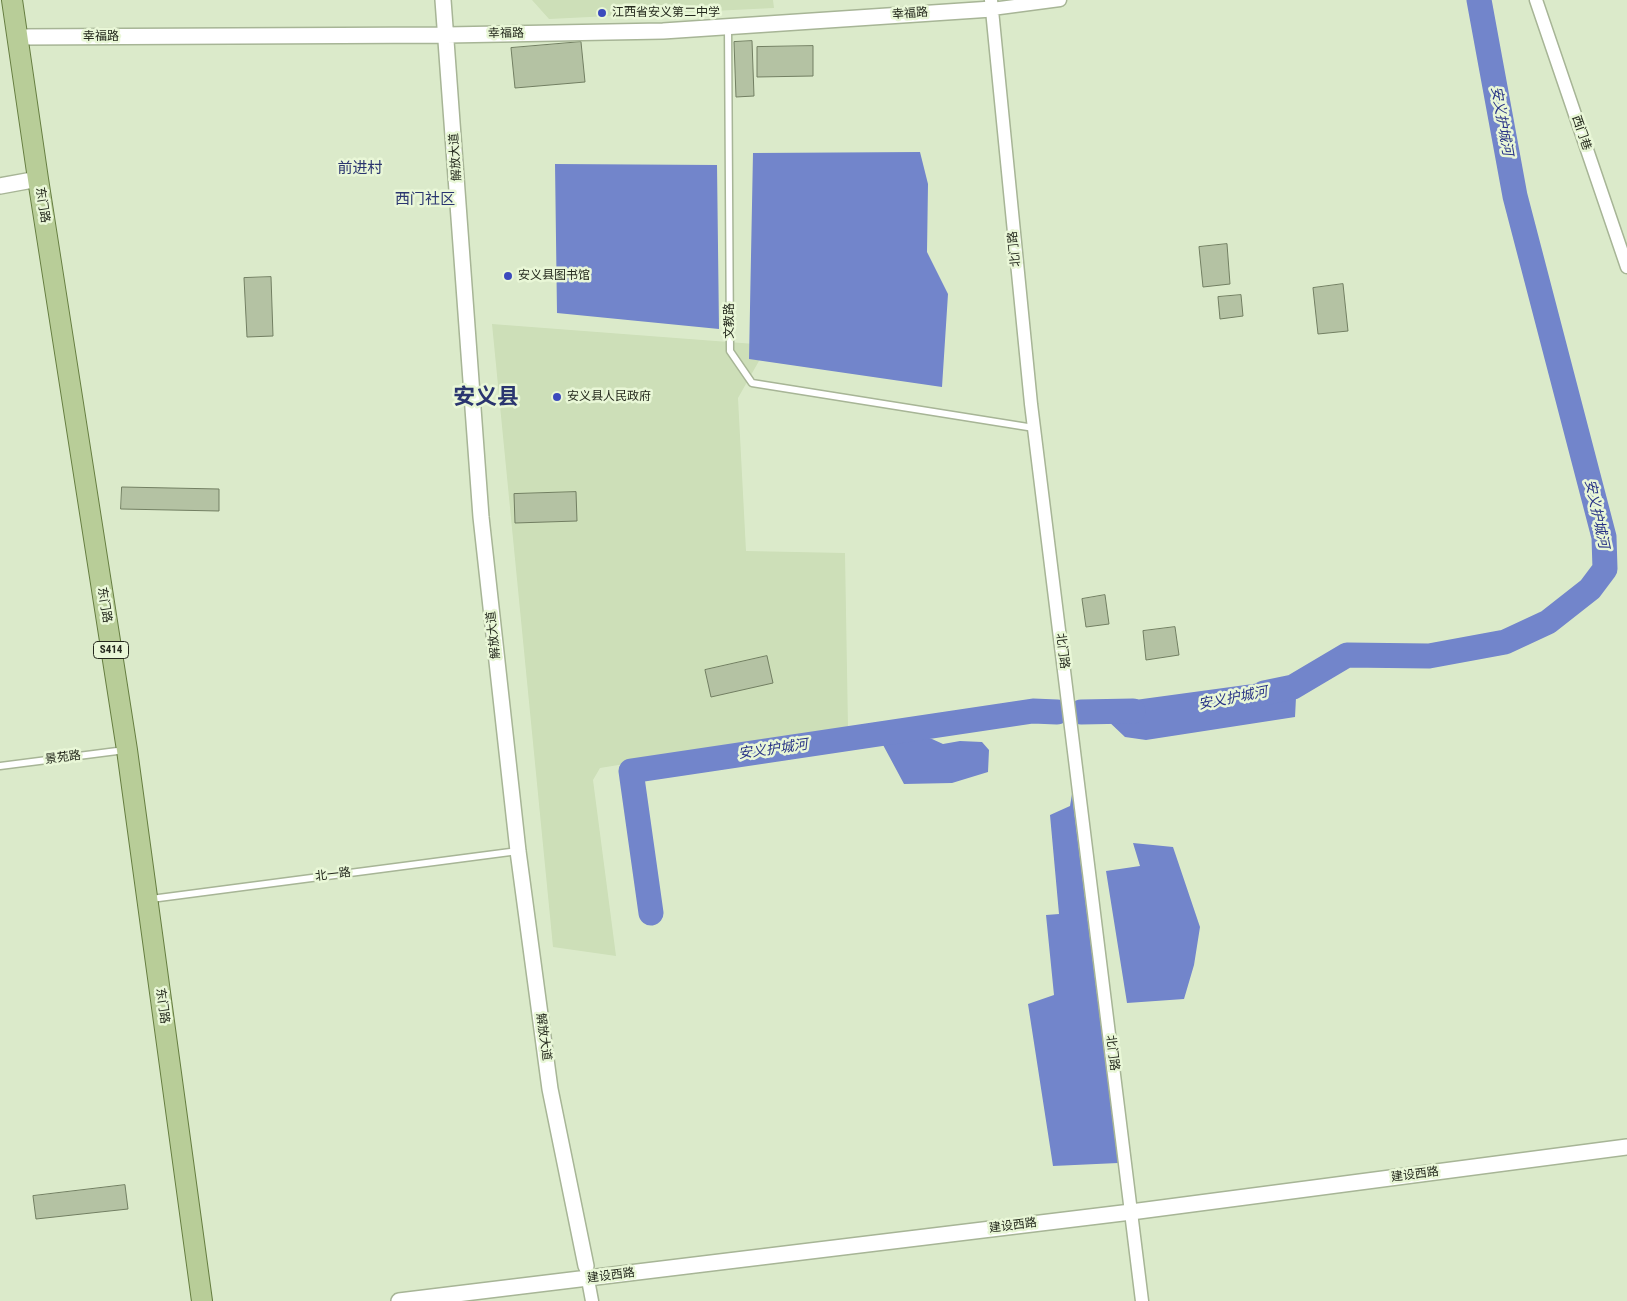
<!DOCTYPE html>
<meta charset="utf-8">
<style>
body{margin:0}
canvas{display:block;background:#dbeaca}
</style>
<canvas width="1627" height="1301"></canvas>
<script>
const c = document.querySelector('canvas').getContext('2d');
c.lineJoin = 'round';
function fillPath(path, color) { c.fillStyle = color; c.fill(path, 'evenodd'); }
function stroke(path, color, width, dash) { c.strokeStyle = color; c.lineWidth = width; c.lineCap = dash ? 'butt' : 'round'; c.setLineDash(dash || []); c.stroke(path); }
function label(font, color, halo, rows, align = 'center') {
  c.font = font + ' "Roboto Condensed","Noto Sans SC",sans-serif'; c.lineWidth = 5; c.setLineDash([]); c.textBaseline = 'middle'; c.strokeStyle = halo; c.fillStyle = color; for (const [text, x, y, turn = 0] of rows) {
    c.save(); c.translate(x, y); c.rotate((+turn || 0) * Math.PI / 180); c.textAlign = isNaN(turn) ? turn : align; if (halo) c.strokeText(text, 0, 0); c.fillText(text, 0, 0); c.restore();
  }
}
const built = new Path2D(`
 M532 0H773L774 8 549 19Z
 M492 324 768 345 738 398 746 551 845 553 848 728 600 768 593 780 616 956 553 947Z`);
const water = new Path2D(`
 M920 152 928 184 927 252 948 294 942 387 749 359 753 153Z
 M555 164 717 165 719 329 557 313Z
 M1297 678 1295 717 1146 740 1125 737 1087 701 1135 700Z
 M915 737 932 739 943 744 960 741 982 742 989 750 988 772 952 783 904 784 882 743Z
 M1072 794 1118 1163 1053 1166 1028 1004 1054 995 1046 915 1059 914 1050 815 1070 806Z
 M1133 843 1173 847 1200 927 1194 965 1184 999 1127 1003 1106 871 1140 866Z`);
const river = new Path2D(`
 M1264 693 1293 687 1347 655 1429 656 1505 642 1548 622 1590 589 1605 569 1604 537 1515 196 1479 0
 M1081 712 1133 711
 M651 913 631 771 1033 711 1057 712`);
const building = new Path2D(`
 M752 41 754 96 736 97 734 42Z
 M581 42 585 82 515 88 511 48Z
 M813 46V76L757 77V47Z
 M1227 244 1230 284 1203 287 1199 247Z
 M271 277 273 336 247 337 244 278Z
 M1343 284 1348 331 1318 334 1313 288Z
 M1241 295 1243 316 1220 319 1218 297Z
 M122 487 219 489V511L121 509Z
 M576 492 577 521 515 523 514 494Z
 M1105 595 1109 624 1086 627 1082 599Z
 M1175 627 1179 655 1146 660 1143 631Z
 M767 656 773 683 711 697 705 670Z
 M125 1185 128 1209 36 1219 33 1196Z`);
const service = new Path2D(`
 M728 27 730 351 752 383 1034 428
 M0 766 125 750
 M151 899 518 851`);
const minor = new Path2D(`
 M991 0 1031 404 1142 1301
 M1536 0 1627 267
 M992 9 1060 0
 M586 1269 592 1301`);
const tertiary = new Path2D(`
 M443 0 481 517 518 851 550 1089 586 1266
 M19 37 447 35 663 31 992 9
 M0 186 38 179
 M399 1301 1131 1212 1627 1147`);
const primary = new Path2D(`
 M12 0 38 179 127 750 202 1301`);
const markers = [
 [602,13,5,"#3b4abd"],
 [508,276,5,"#3b4abd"],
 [557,397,5,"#3b4abd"]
];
const shields = [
 [111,650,35]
];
const shieldNames = [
 ["S414",111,650]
];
const poiNames = [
 ["江西省安义第二中学",612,13],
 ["安义县图书馆",518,276],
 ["安义县人民政府",567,397]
];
const streetNames = [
 ["幸福路",910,14,-4],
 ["幸福路",506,34,-1],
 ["幸福路",101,37],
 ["西门巷",1581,133,71],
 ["解放大道",456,157,-94],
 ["东门路",42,205,81],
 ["北门路",1015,249,-96],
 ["文教路",730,321,-90],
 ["东门路",104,605,81],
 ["解放大道",494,635,-96],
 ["北门路",1062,651,83],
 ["景苑路",63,758,-7],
 ["北一路",333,875,-7],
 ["东门路",162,1006,82],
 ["解放大道",543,1037,82],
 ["北门路",1112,1053,83],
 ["建设西路",1415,1175,-7],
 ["建设西路",1013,1226,-7],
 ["建设西路",611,1276,-7]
];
const waterNames = [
 ["安义护城河",1501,121,80],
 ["安义护城河",1596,514,78],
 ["安义护城河",1233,699,-11],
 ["安义护城河",773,750,-8]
];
const quarterNames = [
 ["前进村",360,169],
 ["西门社区",425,200]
];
const townNames = [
 ["安义县",486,398]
];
fillPath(built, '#cddfb8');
fillPath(water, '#7285cb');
stroke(river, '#7285cb', 25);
fillPath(building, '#b4c2a3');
stroke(building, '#727f62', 1);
stroke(service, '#a7b596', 9);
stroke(minor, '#a7b596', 15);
stroke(tertiary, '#a7b596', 18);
stroke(primary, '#667e41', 22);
stroke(service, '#fff', 6);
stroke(minor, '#fff', 12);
stroke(tertiary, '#fff', 15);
stroke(primary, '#b8cd98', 20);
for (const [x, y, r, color] of markers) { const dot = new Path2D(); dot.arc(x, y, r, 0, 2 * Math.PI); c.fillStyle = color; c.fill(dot); stroke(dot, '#e9f7d7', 2); }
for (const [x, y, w] of shields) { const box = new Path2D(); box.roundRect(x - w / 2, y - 8.5, w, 17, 4); c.fillStyle = '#e9f7d7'; c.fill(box); stroke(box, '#24291d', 1); }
label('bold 11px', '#24291d', null, shieldNames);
label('12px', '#24291d', '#e9f7d7', poiNames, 'left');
label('12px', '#24291d', '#e9f7d7', streetNames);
label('italic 14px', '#273285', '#e9f7d7', waterNames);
label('15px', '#2a356f', '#e9f7d7', quarterNames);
label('bold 22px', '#2a356f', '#e9f7d7', townNames);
</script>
